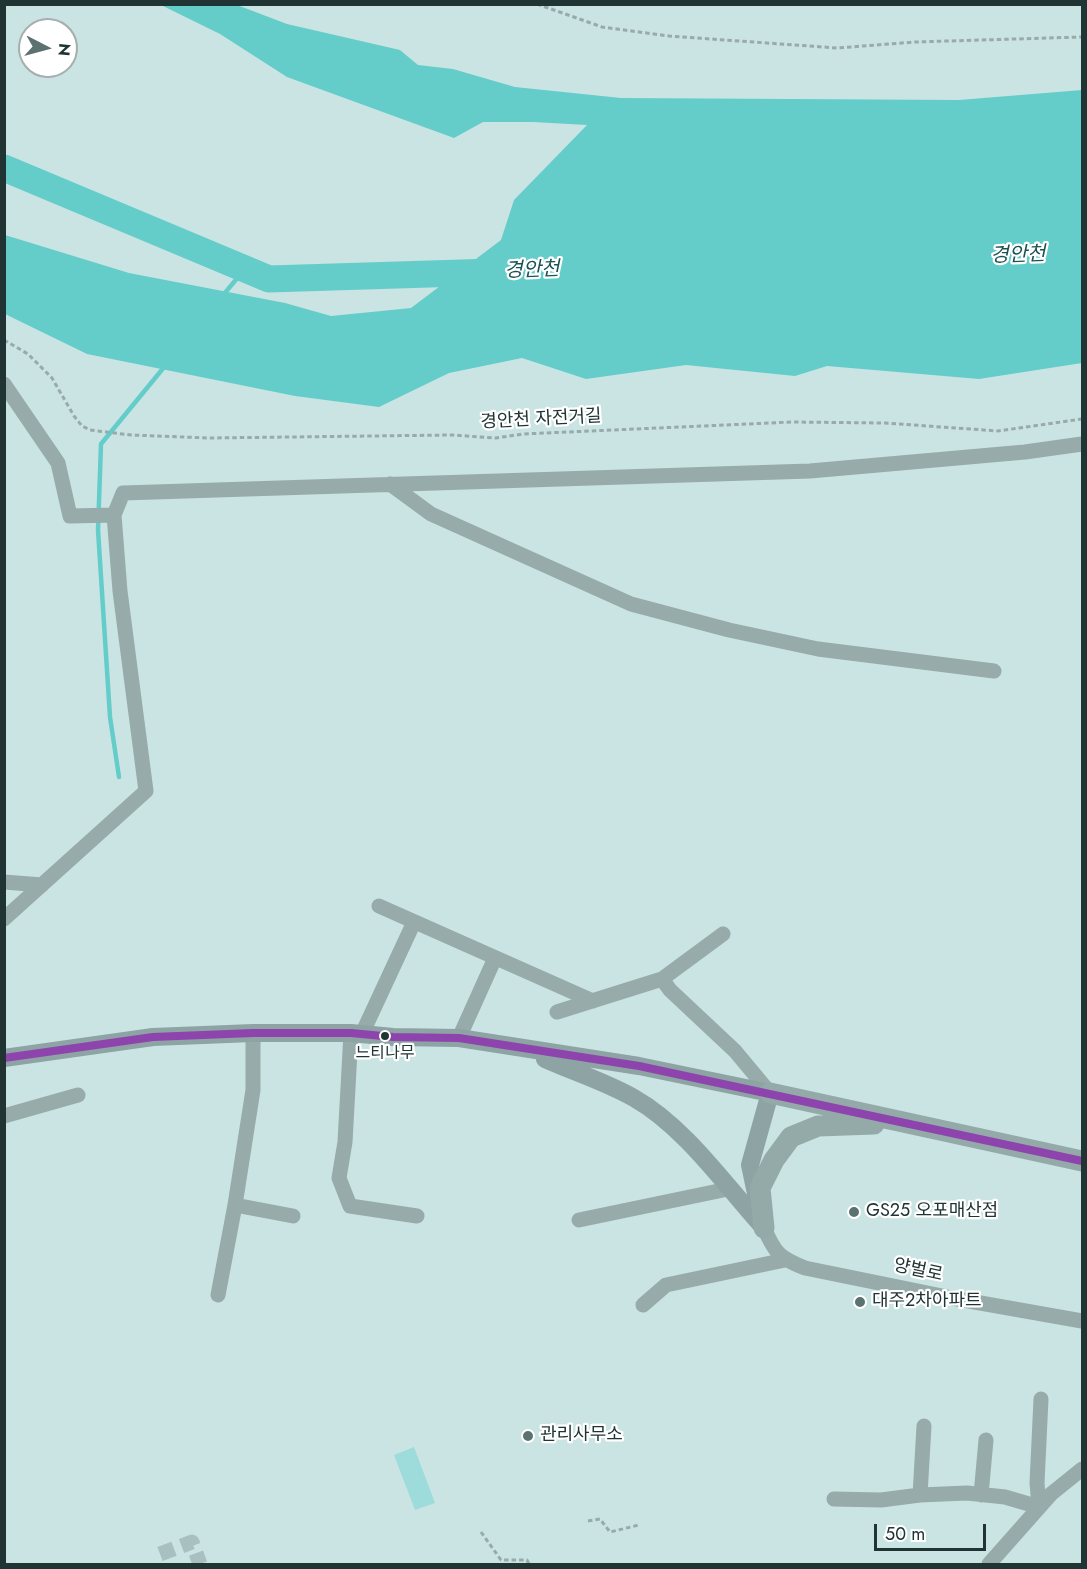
<!DOCTYPE html>
<meta charset="utf-8">
<style>
body{margin:0}
#map{position:relative;width:1087px;height:1569px;overflow:hidden;background:#cae4e3;font-family:Jost,sans-serif}
canvas{display:block}
.frame{position:absolute;inset:0;border:6px solid #213434;pointer-events:none}
.north{position:absolute;left:18px;top:18px;width:60px;height:60px;box-sizing:border-box;background:#fff;border:2px solid #a6aeae;border-radius:50%;rotate:96deg;font-size:16px;font-weight:700;line-height:24px;text-align:center;color:#213434}
.north::after{content:'';display:block;margin:auto;width:21px;height:27px;background:#5c7271;clip-path:polygon(50% 0,100% 100%,50% 72%,0 100%)}
.scale{position:absolute;left:874px;top:1524px;width:112px;height:27px;box-sizing:border-box;border:3px solid #213434;border-top:0;padding-left:8px;font-size:18px;line-height:21px;white-space:nowrap;color:#213434;-webkit-text-stroke:4px #fff;paint-order:stroke}
</style>
<div id="map">
<canvas width="1087" height="1569"></canvas>
<div class="frame"></div>
<div class="north">N</div>
<div class="scale">50 m</div>
</div>
<script>
const c = document.querySelector('canvas').getContext('2d');
c.lineJoin = 'round';
function fillPath(path, color) { c.fillStyle = color; c.fill(path, 'evenodd'); }
function stroke(path, color, width, dash) { c.strokeStyle = color; c.lineWidth = width; c.lineCap = dash ? 'butt' : 'round'; c.setLineDash(dash || []); c.stroke(path); }
function label(font, color, halo, rows, align = 'center') {
  c.font = font + ' Jost,"Noto Sans KR",sans-serif'; c.lineWidth = 4.5; c.setLineDash([]); c.textBaseline = 'middle'; c.strokeStyle = halo; c.fillStyle = color; for (const [text, x, y, turn = 0] of rows) {
    c.save(); c.translate(x, y); c.rotate((+turn || 0) * Math.PI / 180); c.textAlign = isNaN(turn) ? turn : align; if (halo) c.strokeText(text, 0, 0); c.fillText(text, 0, 0); c.restore();
  }
}
const green = new Path2D(`
 M414 1447 435 1503 415 1510 394 1455Z`);
const water = new Path2D(`
 M161 5H237L287 24 400 50 418 65 453 69 515 87 621 98 959 100 1082 90V363L979 379 827 366 795 376 686 365 586 379 522 358 449 373 379 407 295 396 87 354 5 314V235L129 273 285 303 331 316 411 308 501 240 514 200 587 125 533 122H483L454 138 287 77 220 34Z`);
const stream = new Path2D(`
 M224 294 244 270
 M119 777 110 717 98 530 101 444 165 366`);
const river = new Path2D(`
 M4 168 269 279 494 272`);
const minorTunnel = new Path2D(`
 M160 1554 192 1542 200 1564`);
const path = new Path2D(`
 M537 4 602 27 669 36 837 48 915 42 1082 37
 M4 340 28 354 52 378 74 416 82 426 90 430 131 435 209 438 452 435 496 438 523 434 792 422 885 423 998 431 1082 419
 M588 1521 600 1519 610 1532 639 1525
 M481 1532 501 1560H527L529 1564`);
const minor = new Path2D(`
 M4 384 58 463 70 516 114 515
 M390 484 431 514 631 604 729 630 818 649 994 671
 M4 882 42 885
 M379 906 593 1001
 M4 919 146 791 120 591 114 515 123 493 810 471 1025 452 1082 444
 M723 934 662 979 670 990 735 1051 770 1093
 M557 1012 662 979
 M351 1033 345 1142 339 1178 350 1206 417 1216
 M362 1034 414 922
 M459 1038 495 958
 M4 1116 78 1095
 M235 1205 293 1216
 M579 1220 728 1189
 M764 1228C775 1253 779 1258 805 1268L952 1298 1082 1321
 M218 1295 235 1205 253 1090V1033
 M643 1305 666 1285 785 1260
 M920 1495 924 1426
 M981 1495 986 1440
 M834 1499 881 1500 920 1495 967 1493 1005 1497 1039 1507 1037 1483 1041 1399
 M989 1564 1051 1494 1082 1469`);
const major = new Path2D(`
 M4 1058 153 1037 253 1033H351L393 1037 459 1038 639 1066 770 1093 750 1165 758 1203
 M545 1059C574 1072 606 1082 634 1098 685 1127 725 1185 764 1228`);
const highway = new Path2D(`
 M770 1093 1082 1161
 M764 1228 760 1188 774 1160 791 1137 818 1126 874 1124`);
const bus1 = new Path2D(`
 M4 1058 153 1037 253 1033H351L393 1037 459 1038 639 1066 1082 1161`);
const markers = [
 [385,1036,5,"#213434"],
 [854,1212,6,"#5c7271"],
 [860,1302,6,"#5c7271"],
 [528,1436,6,"#5c7271"]
];
const busNames = [
 ["느티나무",385,1054]
];
const streetNames = [
 ["경안천 자전거길",541,420,-3],
 ["양벌로",918,1271,12]
];
const poiNames = [
 ["GS25 오포매산점",866,1212],
 ["대주2차아파트",872,1302],
 ["관리사무소",540,1436]
];
const waterNames = [
 ["경안천",1018,256,-2],
 ["경안천",532,271,-2]
];
fillPath(green, '#9ddcda');
fillPath(water, '#64cdca');
stroke(stream, '#64cdca', 4.5);
stroke(river, '#64cdca', 27);
stroke(minorTunnel, '#a8c1c0', 15, [15, 8]);
stroke(path, '#98abaa', 3, [4.5, 3]);
stroke(minor, '#97abab', 15);
stroke(major, '#8ea3a3', 18);
stroke(highway, '#94aaa9', 21);
stroke(bus1, '#8e44ad', 8);
for (const [x, y, r, color] of markers) { const dot = new Path2D(); dot.arc(x, y, r, 0, 2 * Math.PI); c.fillStyle = color; c.fill(dot); stroke(dot, '#fff', 2); }
label('16px', '#213434', '#fff', busNames);
label('18px', '#213434', '#fff', streetNames);
label('18px', '#213434', '#fff', poiNames, 'left');
label('italic 20px', '#1b5352', '#fff', waterNames);
</script>
